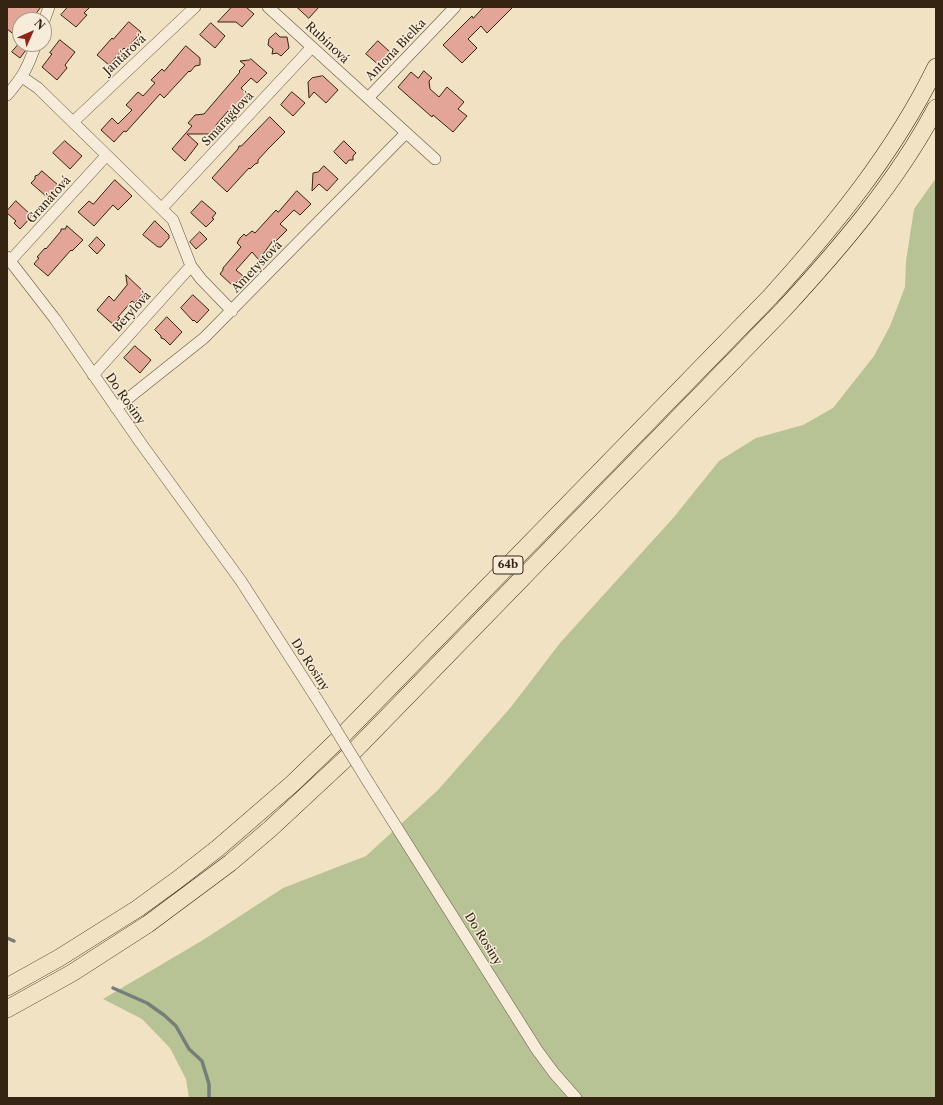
<!DOCTYPE html>
<meta charset="utf-8">
<style>
body{margin:0}
#map{position:relative;width:943px;height:1105px;overflow:hidden;background:#f1e2c4;font-family:"Libre Caslon Text",serif}
canvas{display:block}
.frame{position:absolute;inset:0;border:8px solid #352411;pointer-events:none}
.north{position:absolute;left:12px;top:12px;width:40px;height:40px;box-sizing:border-box;background:#f6ecd9;border:1px solid #a99c89;border-radius:50%;rotate:45deg;font-size:11px;font-weight:700;line-height:16px;text-align:center;color:#352411}
.north::after{content:'';display:block;margin:auto;width:14px;height:18px;background:#8f2418;clip-path:polygon(50% 0,100% 100%,50% 72%,0 100%)}
</style>
<div id="map">
<canvas width="943" height="1105"></canvas>
<div class="frame"></div>
<div class="north">N</div>
</div>
<script>
const c = document.querySelector('canvas').getContext('2d');
c.lineJoin = 'round';
function fillPath(path, color) { c.fillStyle = color; c.fill(path, 'evenodd'); }
function stroke(path, color, width, dash) { c.strokeStyle = color; c.lineWidth = width; c.lineCap = dash ? 'butt' : 'round'; c.setLineDash(dash || []); c.stroke(path); }
function label(font, color, halo, rows, align = 'center') {
  c.font = font + ' "Libre Caslon Text",serif'; c.lineWidth = 3; c.setLineDash([]); c.textBaseline = 'middle'; c.strokeStyle = halo; c.fillStyle = color; for (const [text, x, y, turn = 0] of rows) {
    c.save(); c.translate(x, y); c.rotate((+turn || 0) * Math.PI / 180); c.textAlign = isNaN(turn) ? turn : align; if (halo) c.strokeText(text, 0, 0); c.fillText(text, 0, 0); c.restore();
  }
}
const green = new Path2D(`
 M936 178V1098H189L186 1079 170 1048 142 1019 103 999 203 940 283 888 366 856 438 790 511 707 560 643 674 517 719 461 756 438 803 425 833 408 874 356 890 326 905 287 906 261 914 209Z`);
const stream = new Path2D(`
 M7 938 14 941
 M113 988 147 1003 164 1015 176 1026 189 1049 202 1061 209 1084V1098`);
const building = new Path2D(`
 M7 7H41L31 20H20V39L7 29Z
 M68 7H90L84 13 87 15 76 27 61 15Z
 M232 7H246L254 14 242 27 236 22H218Z
 M297 7H319L309 18Z
 M484 7H513L487 33 481 26 468 39 477 48 462 63 443 45 472 16 473 18Z
 M129 22 141 32 126 50 124 48 109 65 97 55 112 38 113 39Z
 M211 23 225 36 215 48 200 35Z
 M276 33 280 37H287L289 48 281 56 277 53 272 54 273 49 268 45 269 39Z
 M60 40 75 52 65 65 67 68 57 80 42 67 52 54 50 53Z
 M378 41 390 52 379 65 366 54Z
 M19 44 26 50 20 58 12 52Z
 M186 46 200 58V65L195 66 190 72 189 71 164 98 160 94 126 132 124 131 114 142 101 130 112 118 118 124 132 110 126 105 138 92 143 96 155 83 151 80 162 69 164 71Z
 M251 59 267 73 257 83 251 78 241 88 247 94 244 98 245 99 232 115 228 111 216 125V128L210 134H187L198 144 185 161 172 149 192 126 188 123 195 115 204 114 240 72 239 71 245 65 240 61 249 60Z
 M424 71 432 78 429 81 430 89 439 97 447 87 464 102 458 109 467 116 453 132 433 115 432 117 398 87 411 72 418 78Z
 M323 76 338 90 326 103 314 92 309 98 308 82 312 78Z
 M292 92 305 103 293 116 281 105Z
 M270 117 285 132 268 149 258 160V163L255 164 250 169 249 168 227 192 212 178 238 149 239 146H241Z
 M65 141 82 156 70 169 53 153Z
 M344 141 356 153 353 156V160H349L346 164 334 152Z
 M324 166 338 179 327 191 319 184 312 191 313 173 318 172Z
 M42 171 58 185 47 197 31 183 35 179V176L38 175Z
 M115 180 132 196 118 210 113 205 94 226 78 212 89 201 93 204Z
 M297 191 311 204 300 215 294 210 280 224 287 230 276 241 274 239 259 260 252 252 236 270 243 276 233 286 220 274 223 270V268L241 247 237 243 240 238 244 234 246 236 252 231 255 233 276 210 278 212Z
 M16 201 32 216 20 229 14 223 16 221 7 213V211Z
 M202 201 216 213 212 218 214 219 206 227 191 213Z
 M155 221 169 235V238L161 247H158L143 235Z
 M67 226 83 240 72 251 71 250 48 276 34 264 39 258 37 257 45 248 46 249 61 231V229H65Z
 M200 232 207 239 196 249 190 242Z
 M97 237 105 245 97 254 89 246Z
 M126 275 144 292 135 303 132 301 118 317 120 318 114 325 108 320 97 310 109 296 114 301 127 285Z
 M193 295 209 310 197 323 194 320 193 321 181 308Z
 M167 317 182 332 170 345 164 339 161 338V336L155 330Z
 M135 346 151 360 140 373 124 358Z`);
const minor = new Path2D(`
 M268 7 435 159
 M44 21 49 7
 M22 77 38 88 173 220 191 266 201 279 232 311
 M7 95C23 77 28 67 36 44
 M368 98 455 7
 M73 122 195 7
 M162 208 312 47
 M7 257 55 319 140 442 241 581 320 704
 M10 261 106 156
 M93 375 191 266
 M116 408 204 338 406 133
 M370 785 537 1050 554 1073 576 1098`);
const highway = new Path2D(`
 M7 987 59 958 137 909 177 880 218 848 292 784 343 735 770 297C834 226 894 153 936 67
 M7 1009 72 973 148 924 230 863 270 829 356 749 783 310C840 248 896 183 936 108`);
const minorBridge = new Path2D(`
 M320 704 370 785`);
const shields = [
 [508,565,30]
];
const shieldNames = [
 ["64b",508,565]
];
const streetNames = [
 ["Rubínová",327,43,43],
 ["Antona Bielka",396,50,-46],
 ["Jantárová",125,55,-43],
 ["Smaragdová",228,119,-47],
 ["Granátová",49,200,-48],
 ["Ametystová",257,267,-46],
 ["Berylová",132,312,-48],
 ["Do Rosiny",125,399,55],
 ["Do Rosiny",310,665,57],
 ["Do Rosiny",483,939,58]
];
fillPath(green, '#b8c395');
stroke(stream, '#737f78', 3.5);
fillPath(building, '#e3a597');
stroke(building, '#352411', 1);
stroke(minor, '#64543e', 12);
stroke(highway, '#352411', 18);
stroke(minor, '#f6ecd9', 11);
stroke(highway, '#f1e2c4', 17);
stroke(minorBridge, '#64543e', 12, []);
stroke(minorBridge, '#f6ecd9', 11);
for (const [x, y, w] of shields) { const box = new Path2D(); box.roundRect(x - w / 2, y - 9, w, 18, 3); c.fillStyle = '#f6ecd9'; c.fill(box); stroke(box, '#352411', 1); }
label('bold 11px', '#352411', null, shieldNames);
label('12px', '#352411', '#f6ecd9', streetNames);
</script>
